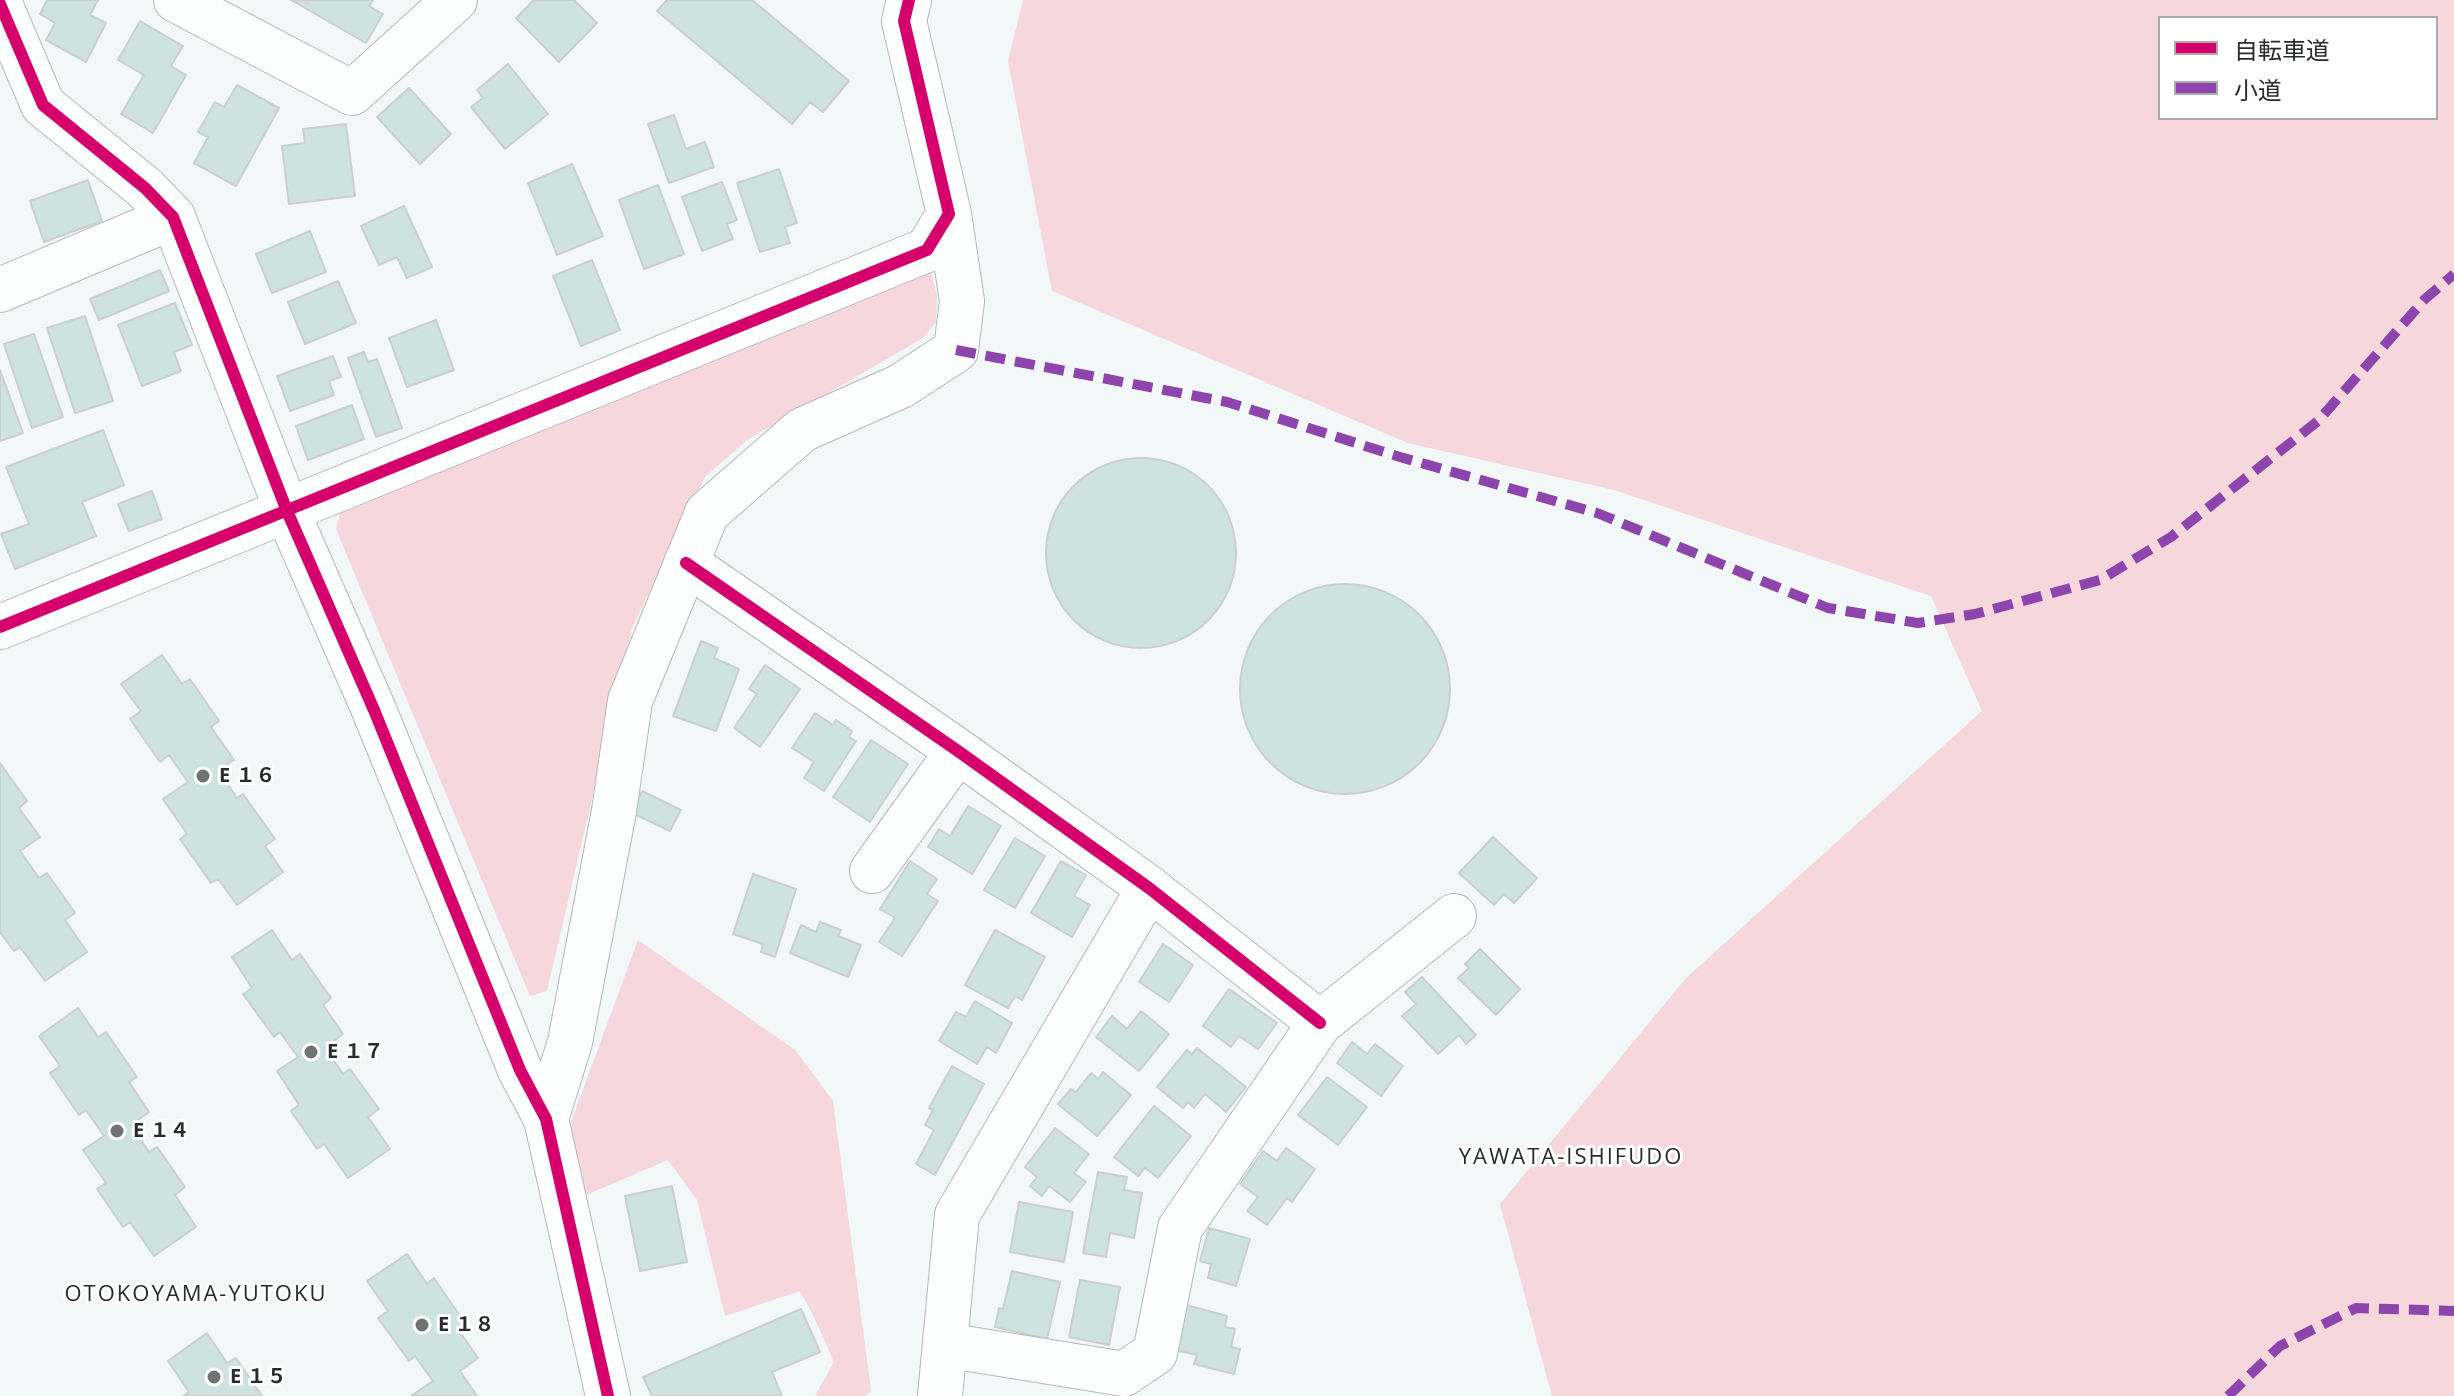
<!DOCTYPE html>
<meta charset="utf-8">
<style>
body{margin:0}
#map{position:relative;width:2454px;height:1396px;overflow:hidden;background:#f2f7f7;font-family:"Open Sans","Noto Sans JP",sans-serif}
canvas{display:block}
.legend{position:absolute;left:2158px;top:16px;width:280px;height:104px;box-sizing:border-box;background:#fff;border:2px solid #a9abaa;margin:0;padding:10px 14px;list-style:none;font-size:24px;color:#282c2b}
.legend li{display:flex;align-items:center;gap:16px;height:40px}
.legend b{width:40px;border:2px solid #a9abaa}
</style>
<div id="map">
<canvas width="2454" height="1396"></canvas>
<ul class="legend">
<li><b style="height:10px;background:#d6006c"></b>自転車道</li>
<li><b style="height:10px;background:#8e44ad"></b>小道</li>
</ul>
</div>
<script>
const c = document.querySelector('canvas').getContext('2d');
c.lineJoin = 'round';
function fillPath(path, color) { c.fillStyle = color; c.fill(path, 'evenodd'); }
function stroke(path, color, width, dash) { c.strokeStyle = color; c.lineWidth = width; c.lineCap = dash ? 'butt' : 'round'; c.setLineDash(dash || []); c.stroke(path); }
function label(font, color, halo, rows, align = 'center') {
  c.font = font + ' "Open Sans","Noto Sans JP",sans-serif'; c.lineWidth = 6; c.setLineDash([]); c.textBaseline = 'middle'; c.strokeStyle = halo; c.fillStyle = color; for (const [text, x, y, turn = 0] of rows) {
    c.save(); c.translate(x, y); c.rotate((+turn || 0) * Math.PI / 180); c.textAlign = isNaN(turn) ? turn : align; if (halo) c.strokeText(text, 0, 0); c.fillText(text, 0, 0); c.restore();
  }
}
const green = new Path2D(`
 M1023 0H2454V1396H1552L1500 1204 1686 978 1982 711 1931 596 1614 490 1408 443 1052 291 1008 61ZM2160 18H2436V118H2160Z
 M931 271 937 296 936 322 923 338 747 440 705 477 632 628 547 991 530 996 336 529 342 506Z
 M638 940 795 1050 833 1101 871 1391 866 1396H815L834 1362 814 1317 800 1291 725 1316 697 1200 668 1160 579 1198 570 1125Z`);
const building = new Path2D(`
 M47 0H98L90 15 106 23 86 62 46 40 55 23 40 14Z
 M291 0H373L369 6 383 14 366 43Z
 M534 0H574L597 23 559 62 516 18Z
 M667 0H752L849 81 823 112 810 102 792 124 657 11Z
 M140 21 183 46 171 66 186 75 153 133 121 114 144 75 118 60Z
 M508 64 548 114 505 149 471 107 483 98 477 90Z
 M237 85 279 108 236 186 194 163 208 137 198 132 215 102 224 107Z
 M409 88 451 134 420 164 377 117Z
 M674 115 686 149 705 142 714 167 669 183 648 124Z
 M346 124 355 196 289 204 282 146 305 143 303 129Z
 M572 164 603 236 557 255 528 183Z
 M779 169 797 223 785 227 790 243 760 252 737 183Z
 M88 180 102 221 44 242 30 201Z
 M722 182 737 220 727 224 733 239 702 251 682 197Z
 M658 185 684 254 644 269 619 200Z
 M404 206 432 267 407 278 397 257 379 265 361 226Z
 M310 231 326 272 272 293 256 254Z
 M592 260 620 330 581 346 553 276Z
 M160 270 169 291 99 320 90 299Z
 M338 281 356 323 305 344 288 302Z
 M175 303 192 345 174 352 181 371 142 386 118 325Z
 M85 316 113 401 75 413 47 328Z
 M436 320 454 370 407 387 389 338Z
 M34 334 63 417 32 428 4 344Z
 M364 352 368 362 377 359 402 428 376 437 348 358Z
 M333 356 341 377 329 381 334 395 290 411 277 376Z
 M0 370 23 433 0 441Z
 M352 405 364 439 308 460 296 426Z
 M103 430 124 485 82 502 96 536 15 569 1 534 29 524 6 467Z
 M1046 553a95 95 0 1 1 190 0a95 95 0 1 1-190 0Z
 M152 491 162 519 129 531 118 504Z
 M1240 689a105 105 0 1 1 210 0a105 105 0 1 1-210 0Z
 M701 641 718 648 714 658 739 669 716 731 673 716Z
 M162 655 182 684 190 679 219 721 211 727 234 760 218 770 237 798 243 794 275 839 265 846 283 872 237 905 218 879 211 883 180 839 187 834 163 799 188 782 169 755 160 762 130 719 141 711 121 684Z
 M765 665 800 689 760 747 734 728 757 694 749 689Z
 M815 713 833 725 836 720 852 731 849 737 856 741 824 791 804 778 814 762 792 748Z
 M871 740 908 764 870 822 833 797Z
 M0 763 27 801 19 808 40 837 20 851 39 878 47 873 75 913 65 920 87 952 45 981 20 947 14 951 0 932Z
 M642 791 681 810 670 831 632 813Z
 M968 806 1001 826 972 874 928 847 939 829 950 836Z
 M1493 837 1537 878 1514 903 1504 894 1494 905 1459 873Z
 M1015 838 1045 856 1015 908 984 890Z
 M910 861 937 879 927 894 938 901 902 956 879 942 895 918 880 909Z
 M1061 861 1086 875 1074 896 1090 905 1072 937 1031 913Z
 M753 874 796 889 775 957 761 952 763 944 733 934Z
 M820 922 841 930 838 936 861 945 848 977 790 953 801 925 816 932Z
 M272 930 292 960 300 954 331 998 323 1005 343 1034 325 1048 343 1074 350 1069 379 1109 368 1117 390 1149 348 1178 324 1144 317 1149 291 1111 299 1105 277 1071 298 1057 280 1032 274 1037 243 994 252 988 232 957Z
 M995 930 1045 957 1022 1000 1015 996 1008 1008 965 985Z
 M1163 944 1193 965 1169 1002 1139 982Z
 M1480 949 1520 989 1496 1015 1458 978 1469 968 1465 964Z
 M1422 977 1476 1035 1466 1044 1459 1035 1438 1054 1402 1016 1416 1004 1405 992Z
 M1229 989 1277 1023 1258 1049 1239 1036 1231 1047 1203 1026Z
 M975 1001 1012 1023 996 1053 987 1047 977 1064 939 1041 956 1012 966 1017Z
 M78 1008 98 1037 106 1032 137 1077 129 1082 149 1112 131 1125 149 1152 157 1147 185 1187 175 1195 196 1227 154 1256 130 1222 123 1227 97 1189 106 1183 83 1150 104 1136 86 1110 79 1115 50 1073 60 1066 39 1036Z
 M1141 1011 1169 1034 1139 1071 1096 1037 1112 1016 1127 1029Z
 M1352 1042 1367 1054 1375 1044 1403 1066 1381 1096 1337 1063Z
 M1197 1048 1246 1087 1226 1112 1205 1094 1194 1108 1188 1102 1183 1108 1157 1087 1187 1050 1192 1054Z
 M952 1066 984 1084 935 1175 916 1164 934 1130 925 1125 933 1110 929 1108Z
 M1103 1072 1131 1095 1097 1136 1058 1104 1071 1089 1076 1092 1091 1073 1098 1079Z
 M1327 1077 1367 1107 1338 1145 1298 1115Z
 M1154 1106 1191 1136 1158 1178 1145 1168 1138 1176 1114 1157Z
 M1055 1128 1089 1154 1074 1173 1086 1182 1070 1202 1049 1186 1042 1196 1030 1186 1037 1177 1025 1167Z
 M1286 1148 1315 1169 1292 1202 1287 1198 1267 1225 1247 1211 1258 1197 1240 1184 1263 1151 1277 1161Z
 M1098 1172 1127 1177 1124 1190 1142 1193 1134 1238 1110 1233 1106 1257 1083 1253Z
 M672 1186 687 1262 640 1271 625 1196Z
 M1019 1202 1073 1212 1064 1262 1010 1252Z
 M1209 1228 1250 1239 1236 1286 1208 1278 1211 1264 1200 1261Z
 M407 1254 427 1284 434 1278 465 1323 457 1328 478 1358 460 1371 477 1396H411L433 1381 415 1356 409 1361 378 1318 388 1311 367 1281Z
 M1012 1271 1060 1282 1047 1339 995 1327 999 1308 1003 1309Z
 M1080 1280 1120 1287 1109 1345 1069 1337Z
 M1186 1305 1227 1316 1225 1327 1235 1329 1231 1347 1240 1349 1234 1374 1194 1364 1197 1355 1175 1350Z
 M801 1309 820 1352 772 1372 782 1396H652L643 1377Z
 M207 1333 227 1363 236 1358 262 1396H183L189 1392 168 1361Z`);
const minor = new Path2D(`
 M176 0 352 93 455 0
 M0 4 43 105 145 188 173 217 287 511 374 710 520 1070 546 1119 608 1396
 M0 290 173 217
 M686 563 958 751 1149 888 1320 1023
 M0 627 927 250 949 214 904 21 909 0
 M872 871 958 751
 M546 1119 570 1042 614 811 630 701 707 513 802 430 901 386 956 350 962 301 949 214
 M945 1345 1124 1374 1155 1353 1180 1228 1320 1023 1454 916
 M940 1396 957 1215 1149 888`);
const quiet = new Path2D(`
 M956 350 1227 402 1400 457 1597 513 1828 608 1918 623 1975 614 2100 580 2171 537 2318 421 2425 299 2454 274
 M2228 1396 2280 1346 2356 1308 2454 1311`);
const cycleway = new Path2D(`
 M0 4 43 105 145 188 173 217 287 511 374 710 520 1070 546 1119 608 1396
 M686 563 958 751 1149 888 1320 1023
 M0 627 927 250 949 214 904 21 909 0`);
const markers = [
 [203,776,8,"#6f7372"],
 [311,1052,8,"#6f7372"],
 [117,1131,8,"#6f7372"],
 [422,1325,8,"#6f7372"],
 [214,1377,8,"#6f7372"]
];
const poiNames = [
 ["E １６",219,776],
 ["E １７",327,1052],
 ["E １４",133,1131],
 ["E １８",438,1325],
 ["E １５",230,1377]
];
const neighbourhoodNames = [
 ["YAWATA-ISHIFUDO",1571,1158],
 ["OTOKOYAMA-YUTOKU",196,1295]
];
fillPath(green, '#f5d7dc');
fillPath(building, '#cee2e0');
stroke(building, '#cccfcf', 2);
stroke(minor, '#b6b9b9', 46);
stroke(minor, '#fdfefe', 44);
stroke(quiet, '#8e44ad', 10, [20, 10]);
stroke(cycleway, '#d6006c', 12);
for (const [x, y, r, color] of markers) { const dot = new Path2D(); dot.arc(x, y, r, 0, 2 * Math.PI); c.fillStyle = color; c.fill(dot); stroke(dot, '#fff', 3); }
label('bold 20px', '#282c2b', '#fff', poiNames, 'left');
c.letterSpacing = '2px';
label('22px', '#282c2b', '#fff', neighbourhoodNames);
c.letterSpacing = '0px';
</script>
